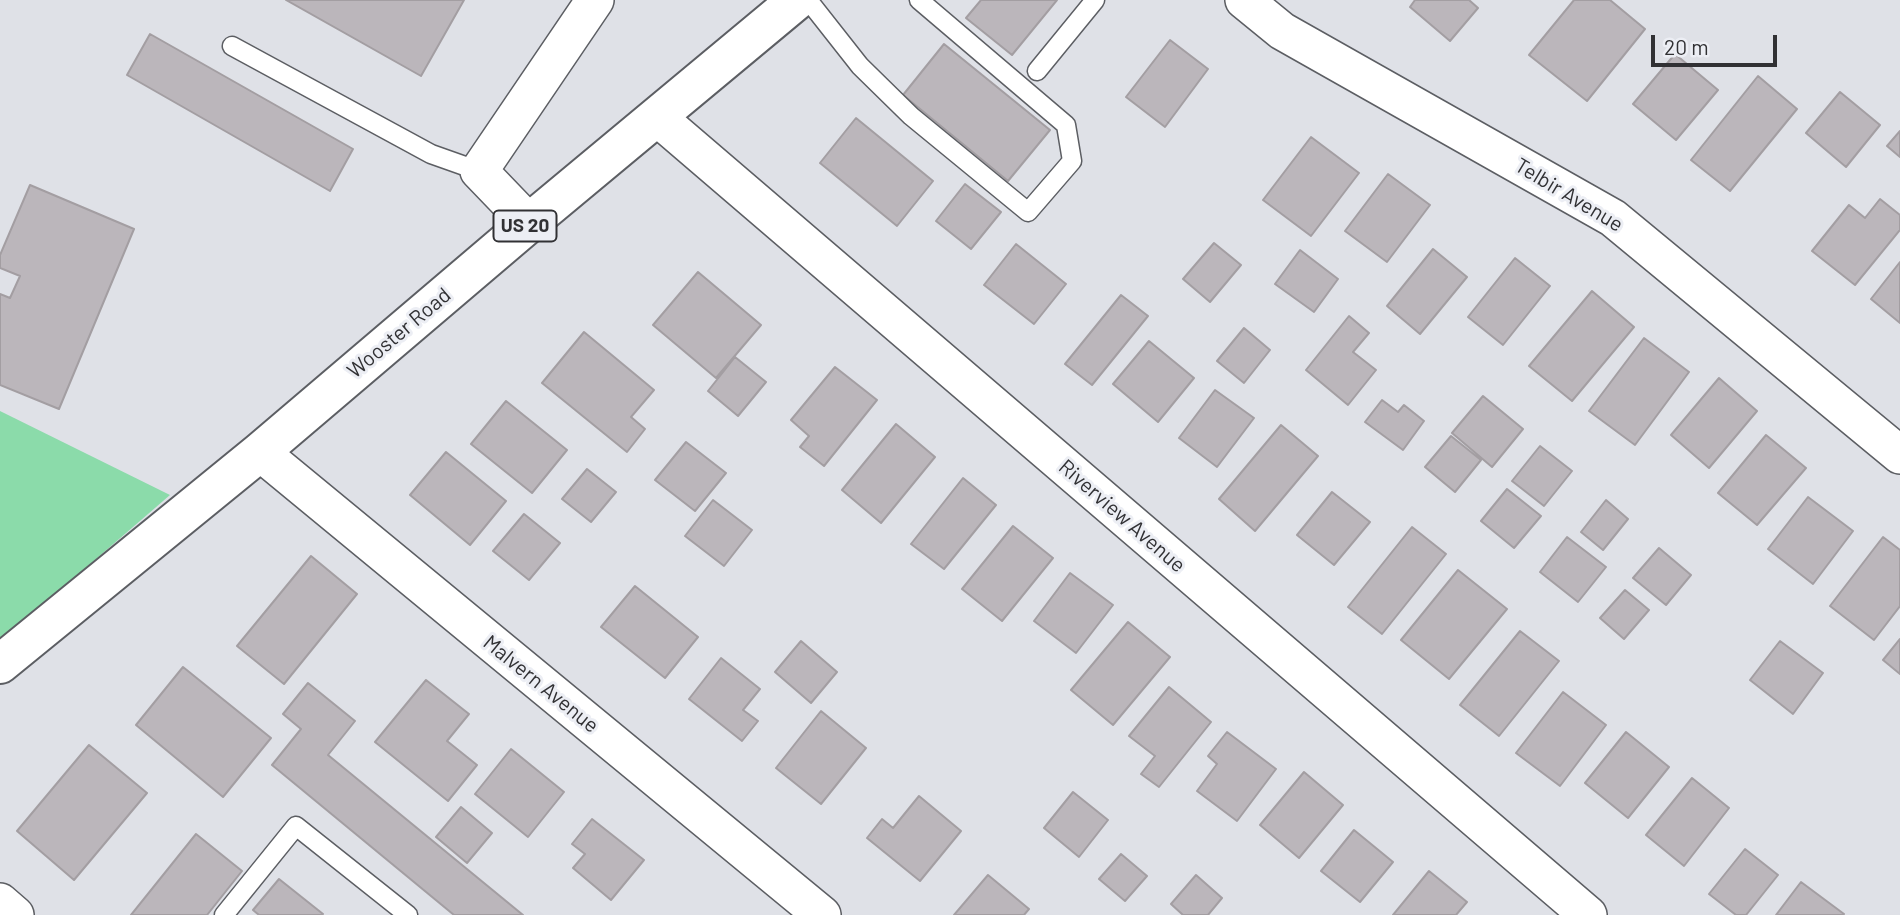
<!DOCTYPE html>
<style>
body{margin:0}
#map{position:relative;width:1900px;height:915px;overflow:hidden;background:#dfe1e7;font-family:Barlow,sans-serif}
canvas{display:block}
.scale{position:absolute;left:1651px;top:35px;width:126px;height:32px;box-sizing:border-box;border:4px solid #313134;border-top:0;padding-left:9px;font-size:21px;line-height:24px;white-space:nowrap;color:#313134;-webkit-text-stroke:5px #eceef4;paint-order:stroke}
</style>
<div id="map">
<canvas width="1900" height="915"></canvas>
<div class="scale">20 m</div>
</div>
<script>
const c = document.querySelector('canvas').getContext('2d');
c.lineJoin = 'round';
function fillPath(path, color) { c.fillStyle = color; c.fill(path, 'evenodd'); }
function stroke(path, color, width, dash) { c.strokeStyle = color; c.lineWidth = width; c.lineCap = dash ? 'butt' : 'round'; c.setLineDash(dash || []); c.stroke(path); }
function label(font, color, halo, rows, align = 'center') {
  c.font = font + ' Barlow,sans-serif'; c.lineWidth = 6; c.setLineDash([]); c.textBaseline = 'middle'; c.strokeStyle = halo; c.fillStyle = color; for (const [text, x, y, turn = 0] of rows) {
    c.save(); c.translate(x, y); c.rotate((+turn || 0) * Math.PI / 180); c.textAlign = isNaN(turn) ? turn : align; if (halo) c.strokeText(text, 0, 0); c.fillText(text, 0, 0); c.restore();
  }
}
const green = new Path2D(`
 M0 411 170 495 0 642Z`);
const building = new Path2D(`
 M286 0H464L421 76Z
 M981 0H1057L1012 55 966 18Z
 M1415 0H1469L1478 8 1450 41 1410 7Z
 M1574 0H1610L1645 29 1587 101 1529 55Z
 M150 34 353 149 330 191 127 75Z
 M1170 40 1208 69 1165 127 1126 97Z
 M944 44 1050 130 1008 181 903 95Z
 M1675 54 1718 90 1676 140 1633 104Z
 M1758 76 1797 109 1730 191 1691 160Z
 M1840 92 1880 125 1846 167 1806 133Z
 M856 118 933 181 897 226 820 163Z
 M1900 131V157L1887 146Z
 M1311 137 1359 173 1311 236 1263 200Z
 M1388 174 1430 205 1387 262 1345 231Z
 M965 184 1001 212 971 249 936 221Z
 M30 185 134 229 59 409 0 385V294L10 298 20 276 0 268V255Z
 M1880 199 1900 215V230L1855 285 1812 251 1849 205 1865 218Z
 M1214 243 1241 265 1210 302 1183 279Z
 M1016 244 1066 284 1034 324 984 285Z
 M1433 249 1467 277 1420 334 1387 306Z
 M1300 250 1338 279 1314 312 1275 284Z
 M1515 258 1550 286 1503 345 1468 317Z
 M1900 262V323L1871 299Z
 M698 272 761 325 716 378 653 325Z
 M1592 291 1634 327 1572 401 1529 366Z
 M1121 295 1148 316 1092 385 1065 364Z
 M1349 316 1369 333 1353 352 1376 370 1348 405 1306 370Z
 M1244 328 1270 350 1244 383 1217 361Z
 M584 332 654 390 631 417 645 429 627 452 542 383Z
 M1644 338 1689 372 1635 445 1589 411Z
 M1149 341 1194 378 1158 422 1113 384Z
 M735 357 766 382 738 416 708 391Z
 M835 367 877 400 824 466 800 447 809 436 791 420Z
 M1719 378 1757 411 1709 468 1671 435Z
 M1215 390 1254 418 1217 467 1179 438Z
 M1483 396 1523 429 1492 467 1452 433Z
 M1382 400 1398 412 1404 405 1424 421 1403 450 1365 422Z
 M506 401 567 450 532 493 471 444Z
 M896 424 935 457 881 523 842 490Z
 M1281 425 1318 456 1255 531 1219 499Z
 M1766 435 1806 468 1757 525 1718 493Z
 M1451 436 1481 460 1455 492 1425 467Z
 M686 442 726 473 695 511 655 480Z
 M1540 446 1572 471 1544 506 1512 481Z
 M446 452 506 501 470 545 410 495Z
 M587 469 616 492 591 522 562 499Z
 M963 478 996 505 944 569 911 544Z
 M1507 489 1541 516 1514 548 1481 521Z
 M1332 492 1370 522 1334 565 1297 535Z
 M1808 497 1853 531 1813 584 1768 549Z
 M713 500 752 530 724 566 685 536Z
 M1606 500 1628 519 1603 550 1581 532Z
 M524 514 560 543 529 580 493 551Z
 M1013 526 1053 558 1002 621 962 589Z
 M1412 527 1446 554 1382 634 1348 607Z
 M1567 537 1606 567 1578 602 1540 572Z
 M1883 537 1900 550V606L1874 640 1830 606Z
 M1659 548 1691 575 1666 605 1633 578Z
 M311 556 357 594 284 684 237 646Z
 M1458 570 1507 609 1449 679 1401 640Z
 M1070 573 1113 605 1076 653 1034 621Z
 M635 586 698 637 665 678 601 627Z
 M1625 590 1649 610 1624 639 1600 618Z
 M1128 622 1170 657 1113 725 1071 690Z
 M1520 631 1559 661 1499 736 1460 705Z
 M1900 639V674L1883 660Z
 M801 641 837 672 811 703 775 672Z
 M1780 641 1823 673 1793 714 1750 680Z
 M721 658 760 689 743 710 758 721 742 741 689 699Z
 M183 667 271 738 223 797 136 725Z
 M426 680 469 714 447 741 477 765 448 801 375 742Z
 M308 683 355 721 328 755 523 915H454L272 765 301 729 283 714Z
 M1169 687 1211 722 1159 787 1141 774 1155 756 1129 736Z
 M1563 692 1606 725 1560 786 1516 753Z
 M821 711 866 748 821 804 776 768Z
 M1227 732 1276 769 1237 821 1197 791 1217 764 1208 756Z
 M1626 732 1669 767 1628 818 1585 783Z
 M89 745 147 793 74 880 17 831Z
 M511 749 564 792 528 837 475 794Z
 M1304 772 1343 805 1299 858 1260 825Z
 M1692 778 1729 808 1684 866 1646 835Z
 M1073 792 1108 820 1079 857 1044 828Z
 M919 796 961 831 920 881 867 838 882 819 893 828Z
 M461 807 492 833 467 863 436 837Z
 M592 819 644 860 611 900 573 868 585 854 572 844Z
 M1354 830 1393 862 1360 902 1321 871Z
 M196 834 242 871 207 915H131Z
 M1745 849 1778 875 1746 915H1736L1709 894Z
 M1121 854 1147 876 1125 901 1099 879Z
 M1429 871 1467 902 1456 915H1393Z
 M988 875 1029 909 1024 915H954Z
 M1196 875 1222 898 1208 915H1183L1171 904Z
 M279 879 323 914 322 915H259L253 910Z
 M1801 882 1844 914 1843 915H1776Z`);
const service = new Path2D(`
 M808 0 860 66 911 116 1028 212 1072 161 1066 125 919 0
 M232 46 431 154 479 171
 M1037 71 1095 0
 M224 915 296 826 408 915`);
const minor = new Path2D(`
 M1244 0 1282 31 1613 218 1900 455
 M657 117 1588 915
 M529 223 479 171 595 0
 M260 452 822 915
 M0 902 15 915`);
const primary = new Path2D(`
 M0 664 260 452 529 223 797 0`);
const shields = [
 [525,226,63]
];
const shieldNames = [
 ["US 20",525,226]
];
const streetNames = [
 ["Telbir Avenue",1569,195,31],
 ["Wooster Road",399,333,-40],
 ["Riverview Avenue",1122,516,41],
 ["Malvern Avenue",541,684,39]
];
fillPath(green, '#8bdbaa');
fillPath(building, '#bbb6bb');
stroke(building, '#a39ea2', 2);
stroke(service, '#5c5e63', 21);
stroke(minor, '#5c5e63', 40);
stroke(primary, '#5c5e63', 42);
stroke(service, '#fff', 18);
stroke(minor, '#fff', 37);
stroke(primary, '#fff', 38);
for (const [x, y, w] of shields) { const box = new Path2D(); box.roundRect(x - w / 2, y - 15.5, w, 31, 5); c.fillStyle = '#eceef4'; c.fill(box); stroke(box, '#313134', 2); }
label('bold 19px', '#313134', null, shieldNames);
label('21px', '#313134', '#eceef4', streetNames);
</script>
